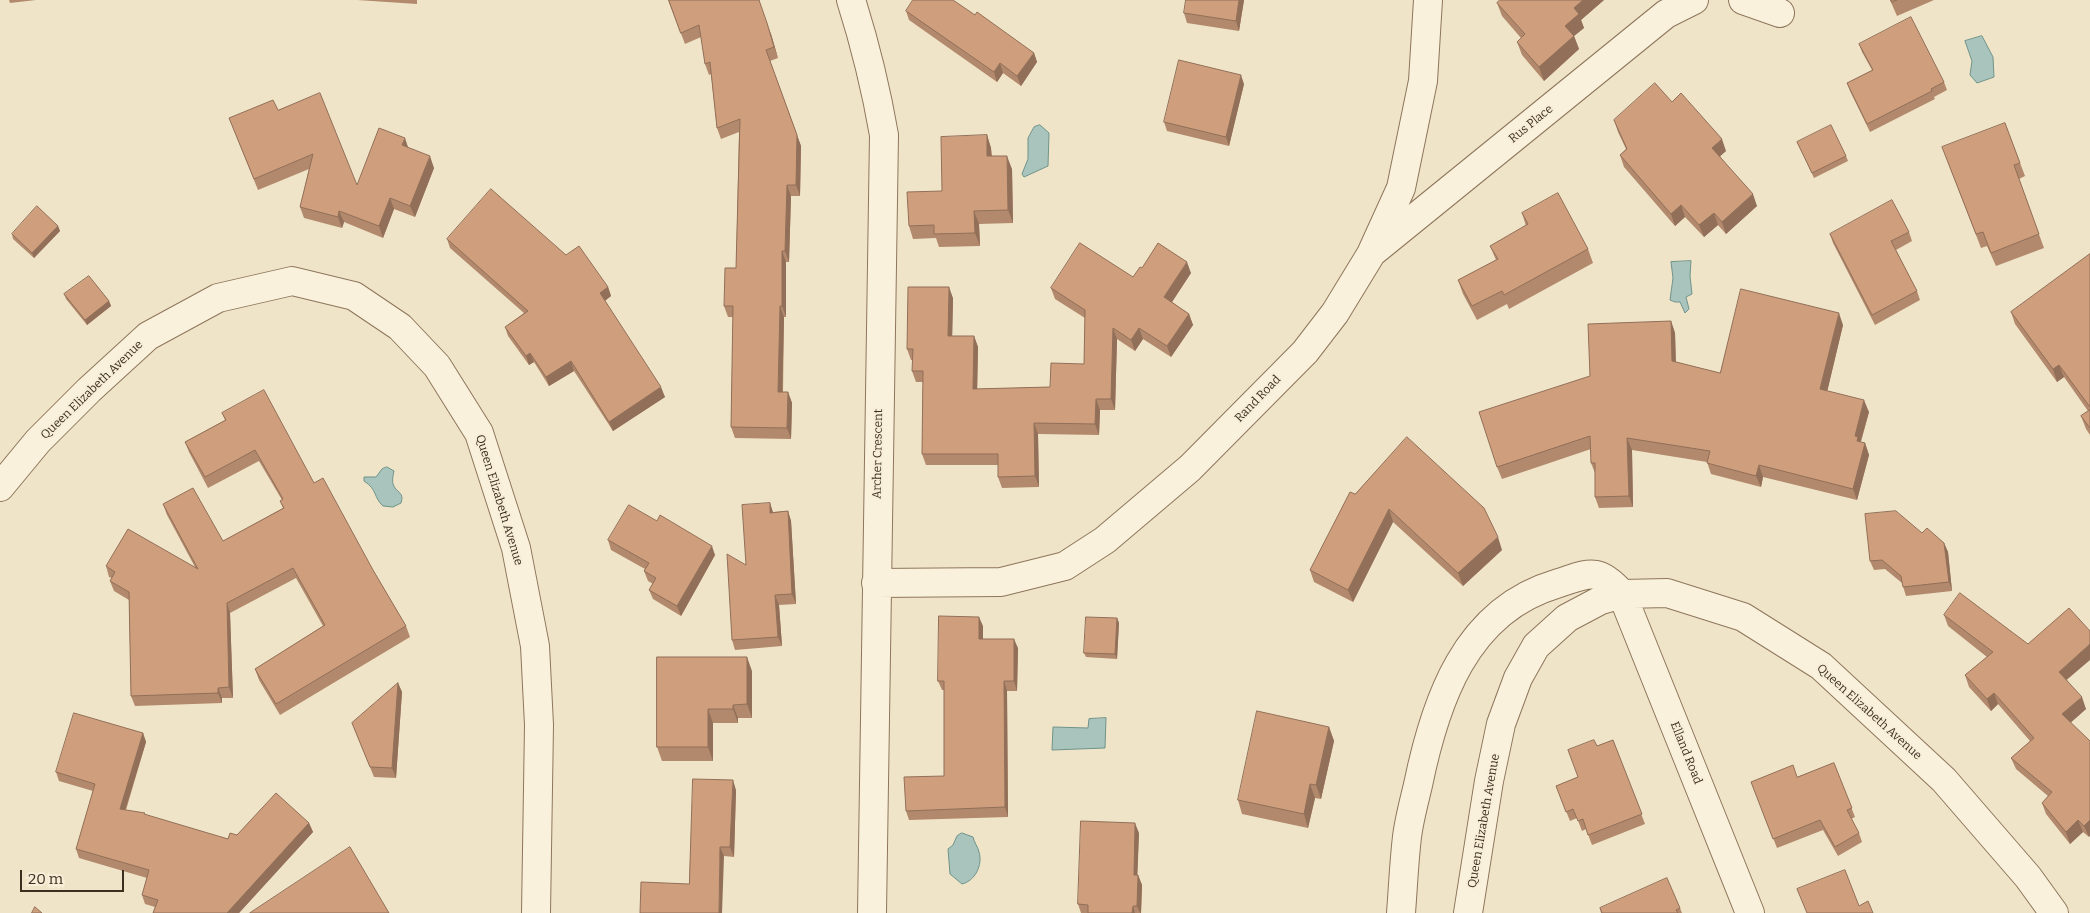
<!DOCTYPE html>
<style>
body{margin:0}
#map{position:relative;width:2090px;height:913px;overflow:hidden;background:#f0e4c8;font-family:Bitter,serif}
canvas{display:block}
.scale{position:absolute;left:20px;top:870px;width:104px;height:22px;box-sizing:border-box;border:2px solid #3d2e20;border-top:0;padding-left:6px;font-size:15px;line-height:18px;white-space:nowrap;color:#3d2e20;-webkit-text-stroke:4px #f7eed8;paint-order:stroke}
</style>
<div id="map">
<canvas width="2090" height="913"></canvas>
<div class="scale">20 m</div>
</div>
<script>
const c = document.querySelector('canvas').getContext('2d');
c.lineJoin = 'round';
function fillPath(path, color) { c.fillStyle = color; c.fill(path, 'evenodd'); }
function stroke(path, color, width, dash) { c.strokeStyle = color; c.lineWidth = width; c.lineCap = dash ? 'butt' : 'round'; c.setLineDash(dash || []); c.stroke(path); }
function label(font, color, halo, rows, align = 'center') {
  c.font = font + ' Bitter,serif'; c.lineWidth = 4; c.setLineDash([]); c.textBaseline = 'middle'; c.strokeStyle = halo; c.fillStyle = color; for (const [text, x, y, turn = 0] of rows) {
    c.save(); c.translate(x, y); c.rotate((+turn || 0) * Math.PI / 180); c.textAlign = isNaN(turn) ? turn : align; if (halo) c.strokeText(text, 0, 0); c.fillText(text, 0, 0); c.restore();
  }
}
const water = new Path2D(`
 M1982 36 1993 57 1994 77 1977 83 1970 75 1972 61 1965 41Z
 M1040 125 1049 133 1048 166 1024 177 1022 174 1028 159V138L1034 127Z
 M1691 261 1690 276 1692 294 1686 297 1689 309 1685 313 1680 302H1675L1670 300 1673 278 1671 262Z
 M387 467 394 471C393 475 392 481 393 484 396 493 405 492 401 503L393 507 383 506C373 497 378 490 364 481V477H376L382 469Z
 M1106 718 1105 748 1052 750 1053 727 1088 728 1089 719Z
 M962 833 973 837C974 842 978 847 979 852 983 865 975 881 962 884L950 874 948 849 953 845 957 836Z`);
const minor = new Path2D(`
 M851 0C865 44 876 89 884 135L872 913
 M1743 0 1780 13
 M1374 251 1666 14 1694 0
 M0 487 38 441 89 390 148 336 218 298 292 281 354 296 400 327 437 366 479 433 516 548 535 646 539 725 536 913
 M876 583 1001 582 1065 566 1105 540 1190 468 1305 352 1335 313 1371 254 1401 188 1423 81 1428 0
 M1401 913C1403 888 1404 862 1407 837 1409 820 1414 802 1418 785 1435 702 1465 611 1556 584 1588 574 1597 565 1622 594L1750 913
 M1468 913 1489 781 1501 724 1518 678 1536 646 1567 618 1601 600 1622 594 1667 593 1743 617 1821 666 1944 780 2028 877 2054 913`);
const wall = new Path2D(`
 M9 0H36L10 3Z
 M357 0H417V4Z
 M668 0 771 34 778 58 770 61 801 146 800 196H791L789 262H786V317H784L783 392H788L792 403 791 439 735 438 731 427 733 317H728L724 306 736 268 739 132 721 139 717 128 711 74 709 75 705 64 701 37 685 44Z
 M1244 0 1239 31 1187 23 1184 13Z
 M1500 0H1604L1581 20 1584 28 1574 36 1579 49 1544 81 1522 55 1517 42 1521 38 1502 16 1497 3Z
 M1890 0H1934L1897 16Z
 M906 11 975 15 1034 53 1037 62 1021 86 1003 73 997 82 909 20Z
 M1859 44 1944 82 1947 90 1934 97 1935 99 1870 132 1850 91 1847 83 1872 70 1862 52Z
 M1244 84 1229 146 1167 131 1164 122Z
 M1672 102 1726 151 1720 156 1757 206 1726 234 1718 225 1704 237 1685 217 1675 226 1624 167 1620 155 1626 149 1618 132 1614 120Z
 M278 110 357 185 409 148 434 168 415 217 394 209 383 238 344 222 342 228 304 218 300 207 309 169 258 190 229 118Z
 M2005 123 2025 176 2019 179 2044 248 1996 266 1987 246 1981 248 1947 160Z
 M987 135 991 148 992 156 1012 169 1013 223 979 224 980 246 939 247 936 238 913 239 909 226 942 191Z
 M1797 142 1846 156 1848 161 1814 178Z
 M1522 213 1588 249 1593 263 1509 309 1507 304 1477 320 1463 294 1458 280 1496 260 1490 246 1526 226Z
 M58 226 60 231 34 258 13 239 12 234Z
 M1909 232 1912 241 1896 250 1917 291 1920 300 1875 325 1833 243 1830 234Z
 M447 239 566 255 608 287 611 296 605 301 665 397 613 431 574 371 549 386 534 362 529 365 508 336 505 327 524 313 450 248Z
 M2090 254V435L2086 429 2081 416 2088 411 2064 377 2057 382 2015 324 2011 312Z
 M1142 268 1191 273 1172 302 1189 314 1193 325 1171 357 1143 339 1135 351 1117 339 1115 410H1100L1099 435 1038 434 1039 487 1002 488 998 477V465H926L922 454 923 382H916L912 371 913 360H911L907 349 953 298 952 336H974L978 347 977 389 1050 387 1084 364 1085 318 1055 299 1051 288 1133 277Z
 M64 294 109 301 111 306 87 325 66 299Z
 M1671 321 1675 333 1676 362 1720 373 1843 325 1827 391 1869 412 1861 442 1865 443 1869 455 1857 500 1763 477 1761 487 1711 474 1707 462 1632 450 1633 507 1599 508 1595 497V473L1591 463V449L1502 479 1497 467 1590 376Z
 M222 413 314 483 373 570 406 626 410 637 280 715 259 680 255 669 323 626 296 578 230 613 233 698H222V703L135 706 131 696 129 600 114 591 110 581 112 578 109 577 106 566 195 567 167 515 163 504 223 541 283 508 280 501 282 500 259 461 208 488 189 452 185 442 225 420Z
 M1355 494 1502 550 1463 586 1393 522 1353 602 1314 582 1310 570Z
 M770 503 773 512 788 511 791 521 796 604 779 605 782 646 735 650 732 640Z
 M1922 533 1944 543 1948 552 1952 591 1906 596 1902 583 1885 569 1874 570 1870 561Z
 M608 540 715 555 681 616 653 599 649 590 653 584 648 581 644 571 645 569 611 550Z
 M1944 615 2067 680 2086 709 2071 722 2089 837 2083 832 2070 844 2046 814 2042 803 2048 796 2016 769 2011 758 2030 741 1998 704 1991 711 1969 687 1965 675 1987 657 1948 626Z
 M1117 618 1119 623 1117 659 1086 657 1084 653Z
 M983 626V639L1018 648 1017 691H1007L1008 817 909 820 906 811 944 776V690H942L938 681Z
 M752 671V718H738V723H713V761H662L657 747Z
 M398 683 402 692 396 778 374 777 352 723Z
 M1329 727 1334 741 1321 799 1315 798 1308 828 1242 814 1238 800Z
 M143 733 146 742 126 810 228 839 237 835 309 823 313 832 239 913H153L155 907 145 904 142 895 147 878 79 858 76 849 93 791 59 781 56 772Z
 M1613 740 1645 824 1592 845 1586 829 1582 831 1577 818 1570 821 1556 786 1578 777 1597 746Z
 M1834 763 1855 817 1851 819 1859 833 1862 842 1838 856 1823 830 1777 848 1751 782 1797 777Z
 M736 790 734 857 724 856 689 884Z
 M1139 833 1137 875H1138L1142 885 1141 913H1081L1078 904Z
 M1600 908H1680L1682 913H1601Z`);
const shadedWall = new Path2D(`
 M1239 0H1244L1239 31 1236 21Z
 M1583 0H1604L1581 20 1584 28 1574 36 1579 49 1544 81 1539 67 1565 26 1574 8Z
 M767 23 771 34 778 58 774 47Z
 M1034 53 1037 62 1021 86 1017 76Z
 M770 61 801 146 800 196 796 185Z
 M1000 63 1003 73 997 82 994 72Z
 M1241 75 1244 84 1229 146 1226 137Z
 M987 135 991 148 992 169 987 156Z
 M405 138 409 150 402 145Z
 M1722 139 1726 151 1716 160 1712 148Z
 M430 156 434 168 415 217 410 206Z
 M1007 156 1012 169 1013 223 1008 210Z
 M787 185 791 196 789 262 785 251Z
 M1753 194 1757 206 1726 234 1722 222Z
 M390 198 394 209 383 238 379 226Z
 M1681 205 1685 217 1675 226 1671 214Z
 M339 211 344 222 342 228 338 217Z
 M974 211 979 224 980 246 975 233Z
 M1714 213 1718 225 1704 237 1699 225Z
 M58 226 60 231 34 258 32 253Z
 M782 251 786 262V317L782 306Z
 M1187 262 1191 273 1168 308 1164 297Z
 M608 287 611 296 603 302 600 293Z
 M949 287 953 298 952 347 948 336Z
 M109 301 111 306 87 325 85 320Z
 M780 306 784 317 782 403 778 392Z
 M1839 313 1843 325 1825 401 1820 389Z
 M1189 314 1193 325 1171 357 1167 346Z
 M1671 321 1675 333 1676 372 1672 361Z
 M1113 328 1117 339 1115 410 1111 399Z
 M1139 328 1143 339 1135 351 1131 340Z
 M974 336 978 347 977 400 973 389Z
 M530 353 534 362 529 365 526 356Z
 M571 361 574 371 549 386 546 377Z
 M2059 365 2064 377 2057 382 2053 369Z
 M661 387 665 397 613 431 609 422Z
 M788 392 792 403 791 439 787 428Z
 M1096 399 1100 410 1099 435 1095 424Z
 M1864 400 1869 412 1860 443 1861 453 1855 436Z
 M1034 423 1038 434 1039 487 1035 476Z
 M1627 438 1632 450 1633 507 1629 496Z
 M1865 443 1869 455 1857 500 1853 489Z
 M1759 465 1763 477 1761 487 1756 476Z
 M770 503 773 513H770Z
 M1389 509 1393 522 1353 602 1348 590Z
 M788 511 791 521 796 604 792 594Z
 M1498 537 1502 550 1463 586 1458 573Z
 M1944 543 1948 552 1952 591 1949 582Z
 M712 546 715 555 681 616 677 606Z
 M775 595 779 605 782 646 778 637Z
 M227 603 230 613 233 698 229 687Z
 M979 617 983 626V648L979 639Z
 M1117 618 1119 623 1117 659 1115 654Z
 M1014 639 1018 648 1017 691 1014 681Z
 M2090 644V660L2063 683 2059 672Z
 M747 657 752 671V718L747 704Z
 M1004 681 1007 691 1008 817 1005 807Z
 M398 683 402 692 396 778 392 768Z
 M218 688 222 698V703L218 693Z
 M1994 693 1998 704 1991 711 1987 699Z
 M2082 697 2086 709 2067 726 2062 714Z
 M733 705 738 718V723L733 709Z
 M708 709 713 723V761L708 747Z
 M1329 727 1334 741 1321 799 1316 785Z
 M143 733 146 742 123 817 120 809Z
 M733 780 736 790 734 857 730 847Z
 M1310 784 1315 798 1308 828 1304 814Z
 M2078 820 2083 832 2070 844 2066 832Z
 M2090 820V836L2089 837 2084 826Z
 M309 823 313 832 239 913H227Z
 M1135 823 1139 833 1137 885 1134 875Z
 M720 847 724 856 722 913H719Z
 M1138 875 1142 885 1141 913H1140L1137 906Z
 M1133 906 1135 913H1132Z`);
const building = new Path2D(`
 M669 0H759L767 23 774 47 766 50 797 135 796 185H787L785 251H782V306H780L778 392H788L787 428 731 427 733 306H724L725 268H736L740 119 717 128 710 62 705 64 699 25 681 33Z
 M913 0H953L975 15 977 12 1034 53 1017 76 1000 63 994 72 906 11Z
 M1186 0H1239L1236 21 1184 13Z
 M1500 0H1583L1574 8 1579 14 1565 26 1574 36 1539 67 1517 42 1525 34 1497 3Z
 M1891 0H1897L1892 2Z
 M1911 17 1944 82 1931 89 1932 91 1867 124 1847 83 1873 70 1859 44Z
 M1179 60 1241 75 1226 137 1164 122Z
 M1655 83 1672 102 1681 93 1722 139 1712 148 1753 194 1722 222 1714 213 1699 225 1681 205 1671 214 1620 155 1627 149 1614 120Z
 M320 93 357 185 379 128 405 138 402 145 430 156 410 206 390 198 379 226 339 211 338 217 300 207 313 154 254 179 229 118 273 100 278 110Z
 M2005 123 2020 163 2014 165 2039 234 1991 253 1983 232 1976 234 1942 147Z
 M1831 125 1846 156 1812 173 1797 142Z
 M987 135V156H1007L1008 210 974 211 975 233 934 234V225L909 226 907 192 942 191 941 137Z
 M491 189 566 255 579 246 608 287 600 293 661 387 609 422 571 361 546 377 530 353 526 356 505 327 528 311 447 239Z
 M1558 193 1588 249 1504 295 1502 291 1472 306 1458 280 1498 259 1490 246 1528 224 1522 213Z
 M1892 200 1909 232 1891 241 1917 291 1872 315 1830 234Z
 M37 206 58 226 32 253 12 234Z
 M1080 243 1133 277 1140 267 1142 268 1158 243 1187 262 1164 297 1189 314 1167 346 1139 328 1131 340 1113 328 1111 399H1096L1095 424 1034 423 1035 476 998 477V454H922L923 371H912L913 349H907L908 287H949L948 336H974L973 389 1050 387 1051 363 1084 364 1085 310 1051 288Z
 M2090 254V407L2059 365 2053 369 2011 312Z
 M89 276 109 301 85 320 64 294Z
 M1741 289 1839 313 1820 389 1864 400 1855 436 1858 437 1857 441 1865 443 1853 489 1759 465 1756 476 1707 463 1710 451 1627 438 1629 496 1595 497V463H1591L1590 436 1497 467 1479 412 1590 376 1588 324 1671 321 1672 361 1720 373Z
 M264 390 314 483 323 478 373 570 406 626 276 704 255 669 325 625 293 568 227 603 229 687 218 688V693L131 696 129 592 110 581 115 572 106 566 128 529 198 569 163 504 193 488 223 541 284 508 280 501 283 499 255 450 205 477 185 442 226 420 222 413Z
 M2090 410V428L2081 416Z
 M1407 437 1484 508 1498 537 1458 573 1389 509 1348 590 1310 570 1350 492 1355 494Z
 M770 503V513L788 511 792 594 775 595 778 637 732 640 727 554 746 565 742 505Z
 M629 505 657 521 660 515 712 546 677 606 649 590 656 578 644 571 649 563 608 540Z
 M1896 511 1922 533 1927 528 1944 543 1949 582 1903 587 1901 576 1882 560 1870 561 1865 514Z
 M1960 593 2028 644 2069 608 2090 631V644L2059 672 2082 697 2062 714 2090 741V820L2084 826 2078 820 2066 832 2042 803 2052 792 2011 758 2034 738 1994 693 1987 699 1965 675 1993 652 1944 615Z
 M939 616 979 617V639H1014V681H1004L1005 807 906 811 904 777 944 776V681H938Z
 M1086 617 1117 618 1115 654 1084 653Z
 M657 657H747V704L733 705V709H708V747H657Z
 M398 683 392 768 370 767 352 723Z
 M1257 711 1329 727 1316 785 1310 784 1304 814 1238 800Z
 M74 713 143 733 120 809 145 813 144 814 228 839 230 833 237 835 276 793 309 823 227 913H153L158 900 142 895 149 870 76 849 95 784 56 772Z
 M1594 740 1597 746 1613 740 1642 814 1588 835 1583 819 1578 821 1573 809 1566 812 1556 786 1578 777 1568 750Z
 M1834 763 1852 808 1847 810 1859 833 1835 847 1820 820 1773 839 1751 782 1793 765 1797 777Z
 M693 779 733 780 730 847H720L719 913H640L641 882 689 884Z
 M1081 821 1135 823 1134 875H1138L1137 906H1133L1132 913H1088V905L1078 904Z
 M350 847 389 913H250Z
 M1845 870 1859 906 1868 901 1873 913H1807L1797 889Z
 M1667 878 1680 908 1676 910 1678 913H1602L1600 908Z
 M35 907 42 913H32Z`);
const streetNames = [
 ["Rus Place",1531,124,-39],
 ["Queen Elizabeth Avenue",92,390,-44],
 ["Rand Road",1258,399,-46],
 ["Archer Crescent",878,454,-89],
 ["Queen Elizabeth Avenue",499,500,73],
 ["Queen Elizabeth Avenue",1869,712,42],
 ["Elland Road",1686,753,68],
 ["Queen Elizabeth Avenue",1484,821,-80]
];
fillPath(water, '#a9c4bc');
stroke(water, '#6f938a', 1);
stroke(minor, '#8d765c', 30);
stroke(minor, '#faf1dc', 28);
fillPath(wall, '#b2896c');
fillPath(shadedWall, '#916f58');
fillPath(building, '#cf9f7d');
stroke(building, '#916f58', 1);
label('12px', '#3d2e20', '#f7eed8', streetNames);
</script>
